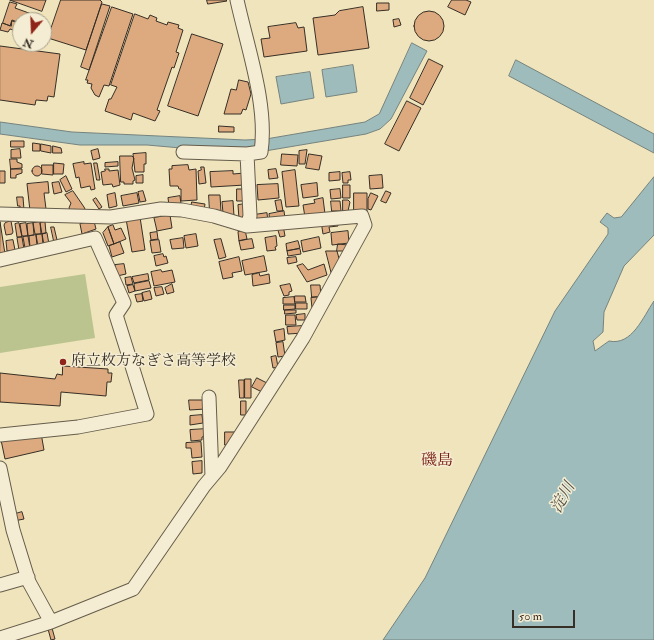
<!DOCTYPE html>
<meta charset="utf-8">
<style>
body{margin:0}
#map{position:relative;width:654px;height:640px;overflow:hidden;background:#efe4bc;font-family:"IM FELL Double Pica",serif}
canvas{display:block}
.north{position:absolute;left:12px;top:12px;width:40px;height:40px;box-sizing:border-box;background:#f5edd3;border:1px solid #a9a18d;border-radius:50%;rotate:199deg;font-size:11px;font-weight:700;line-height:16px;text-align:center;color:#372e25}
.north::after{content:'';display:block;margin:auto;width:14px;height:18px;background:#8f2418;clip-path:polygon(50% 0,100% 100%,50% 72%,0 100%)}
.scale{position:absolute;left:512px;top:610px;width:63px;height:18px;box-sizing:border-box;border:2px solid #372e25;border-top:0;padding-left:5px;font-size:12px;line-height:14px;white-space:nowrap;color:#372e25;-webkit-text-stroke:3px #f5edd3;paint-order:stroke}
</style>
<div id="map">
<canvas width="654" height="640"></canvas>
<div class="north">N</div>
<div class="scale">50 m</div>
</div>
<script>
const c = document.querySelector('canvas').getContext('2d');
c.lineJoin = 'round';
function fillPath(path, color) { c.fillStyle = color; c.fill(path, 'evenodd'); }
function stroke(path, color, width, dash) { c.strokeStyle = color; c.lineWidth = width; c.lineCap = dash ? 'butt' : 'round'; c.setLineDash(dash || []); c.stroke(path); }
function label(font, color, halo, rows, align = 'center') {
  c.font = font + ' "IM FELL Double Pica","Noto Serif JP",serif'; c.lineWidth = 3; c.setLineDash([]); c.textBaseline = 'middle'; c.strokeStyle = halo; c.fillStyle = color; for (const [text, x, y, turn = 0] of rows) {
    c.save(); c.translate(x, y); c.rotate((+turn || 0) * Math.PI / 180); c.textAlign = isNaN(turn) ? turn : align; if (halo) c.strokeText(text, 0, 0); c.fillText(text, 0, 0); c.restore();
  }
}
const green = new Path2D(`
 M85 274 95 338 0 353V287Z`);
const water = new Path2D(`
 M428 13H434L442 21V31L435 37 420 29Z
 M412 43 427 51 391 119 380 129 366 134 265 151 181 148 147 145H80L0 134V122L72 132 245 140 266 139 365 122 379 114Z
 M516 60 654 134V153L509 76Z
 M353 65 357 92 326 97 322 70Z
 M310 72 314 98 281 104 276 77Z
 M654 177V235L624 266 604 312 603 332 593 341 595 351 609 341C632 346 643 317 654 301V640H383L425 578 555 311 608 234V228L600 222 607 213 614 218 621 217Z`);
const building = new Path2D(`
 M10 0H46L42 11Z
 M61 0H100L102 2 86 50 48 38Z
 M207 0H226L227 1 208 4Z
 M452 0H466L471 2 465 15 448 7Z
 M10 2 17 4 15 8 40 17 39 20H20V23L12 20 10 26 3 23Z
 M377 3H389V10L377 11Z
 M102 4 110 6 89 70 81 67Z
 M112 7 133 14 109 86 104 85 99 97 95 95 91 88 92 84 87 83 88 80H86Z
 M363 7 369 48 318 55 313 18 335 15 339 11Z
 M414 26a15 15 0 1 1 30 0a15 15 0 1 1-30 0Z
 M135 14 148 19 150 15 157 18 156 21 167 25 168 22 179 25 178 28 183 30 176 52 179 53 174 68 172 67 157 110 160 111 155 121 133 113 131 120 105 111 109 99H111L117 87 111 85Z
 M399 19 401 25 394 27 393 20Z
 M12 21 20 23V32L10 29 8 32 0 30 2 23 11 26Z
 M296 23 298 28 304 27 307 51 264 57 261 39 270 38 268 27Z
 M192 34 223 44 198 116 168 106Z
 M0 46 60 54 54 97 48 96 47 101 36 100 35 105 0 100Z
 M429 59 443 66 423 105 410 98Z
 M239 80 248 82 251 94 246 110 243 109 241 114H224L231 89 236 90Z
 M407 101 421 108 399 151 385 144Z
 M219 126 234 127V132H219Z
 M11 141H24V147H11Z
 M33 143 40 144V151H33Z
 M41 144 51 146V153L41 151Z
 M53 146 61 148 62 153H53Z
 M20 149 21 158H11V150Z
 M98 149 100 158 93 160 91 151Z
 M307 150 305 164H299V151Z
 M146 153V164H144V172H135L133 154Z
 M282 154 298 155 297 166 281 165Z
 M309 154 322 156 319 170 306 168Z
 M120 156H132L134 158 132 168 135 180 133 181V184H124V182H121Z
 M10 159H17V162L22 164V168L11 169Z
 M84 162V164L91 163 95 189 91 190 90 186 81 188 79 177 76 178 73 164Z
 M118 162V166L105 167V163Z
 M54 163 64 164 63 174H54Z
 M94 163H97L100 180H97Z
 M42 165H53V175L42 174Z
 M188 165 189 170 196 169 197 200 181 201V189H179L178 186H170L169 169H172V166Z
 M32 171a5 5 0 1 1 10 0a5 5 0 1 1-10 0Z
 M201 167H204L206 183 199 184 198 171 201 170Z
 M11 169H22V173L16 175V178H11Z
 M105 169H109V171L118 170 120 185 113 187 112 184 103 185 101 172 105 171Z
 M276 169 278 178 269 179 268 170Z
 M295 170 299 206 286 207 282 172Z
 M0 171H5V183H0Z
 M233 171V174L245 173V185L211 187 210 172Z
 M340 172V180L329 181V173Z
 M350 172 351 180H348V183H343L342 173Z
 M143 175V183H136V176Z
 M382 175 383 188 370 189 369 176Z
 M66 176 72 189 66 192 60 180Z
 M48 182 49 193H44L46 209 30 211 27 184Z
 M59 182 62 192 54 194 52 183Z
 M317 183 318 196 303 198 301 185Z
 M278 184 279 198 258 200 257 185Z
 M343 185H350V198H343Z
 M237 189H244V201H237Z
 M340 189 341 198 331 199 330 190Z
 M73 191 84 207 85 209 81 212H77L75 209 71 212 69 208 71 203 65 195Z
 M143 191 146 201 140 202 138 192Z
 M386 191 391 193 386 203 381 201Z
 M115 193 117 206 109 208 107 195Z
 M137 193 139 203 123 206 121 196Z
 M354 193H367V212H354Z
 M371 193 378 196 371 210 368 209V199Z
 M209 195H220L221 212 210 213Z
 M180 196 181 204 169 205 168 198Z
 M17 197H23L24 210H20V206H18Z
 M96 198 102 207 99 209 93 200Z
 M323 198 325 214 305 217 303 205 315 203 314 200Z
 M281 200 283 211H277L275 201Z
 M343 200H348L350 202 348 211H343Z
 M233 201 234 216H228L227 213H223L222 202Z
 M331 201H340L341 211H332Z
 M192 202 205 204 204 210 191 208Z
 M246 204 247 215 239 219 238 205Z
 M284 211 285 218 270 221 269 214Z
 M267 213 268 222 255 223 254 215Z
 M170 215 172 228 157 231 154 218Z
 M140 217 145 250 132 252 126 219Z
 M337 219 338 226 329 227 330 232 323 234 321 221Z
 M11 221 13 232 12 234 6 235 4 225 5 223Z
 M94 221 96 229 82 234 80 224Z
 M0 222 5 254H0Z
 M40 222 41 234H35L33 223Z
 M45 222 46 233 42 234 40 223Z
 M19 223 22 237H17L15 224Z
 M26 223 28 236H22L20 224Z
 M33 223 34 235 28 236 27 224Z
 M113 225 115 230 121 228 126 239 114 244 108 227Z
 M283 225 285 236 280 237 277 227Z
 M51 227H54L57 240 54 241Z
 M108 227 114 244 108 246 103 233Z
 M245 230 247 239 239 241 238 232Z
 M348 231 349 243 332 245 331 233Z
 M157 232 158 239 151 240 150 233Z
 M47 233 49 244 44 245 42 234Z
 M42 234 43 245 38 246 36 235Z
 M196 234 198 246 186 248 184 236Z
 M36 235 37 246 30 247 29 236Z
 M28 236 30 248H25L23 237Z
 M276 236 277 246 275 247 276 250 267 251 265 238Z
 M22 237 24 249 19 250 17 238Z
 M319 237 321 248 303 252 301 241Z
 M183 238 184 248 172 249 170 240Z
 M221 239 226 257 219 259 214 240Z
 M252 239 254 248 241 250 239 241Z
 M13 240 15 250 7 251 6 241Z
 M159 240 161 252 152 253 150 241Z
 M298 241 300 248 287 251 286 244Z
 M120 242 124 253 112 257 109 246Z
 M338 244 348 245V251H337Z
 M300 249 301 254 288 256 287 251Z
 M326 251H337L341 266 332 275Z
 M163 254 164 257 166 256 168 263 156 266 154 256Z
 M264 256 267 271 245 275 242 261Z
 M239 257 242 271 232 273 233 277 223 279 219 262Z
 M296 257 297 262 288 264 287 258Z
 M124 264 126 274 117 276 115 265Z
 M303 264 308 270 324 264 327 275 307 282 297 266Z
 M161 270 162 272 172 270 175 282 154 286 151 272Z
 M259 273 260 276 269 274 270 283 253 286 252 275Z
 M148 274 149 280 134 283 132 277Z
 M131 277 133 284 126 285 125 278Z
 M149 281 151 288 135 291 134 284Z
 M172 284 174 292 167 294 165 288Z
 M290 284 292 291 289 292V295L284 296 280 286Z
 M133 285 135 291 129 293 127 286Z
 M311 285H320L321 297H312Z
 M162 287 164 294 156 296 154 288Z
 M150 291 152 299 144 301 142 293Z
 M142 294 143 301 137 302 135 295Z
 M295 296H305L306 302H295Z
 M294 297 295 304H283V298Z
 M318 297 319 307 312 308 311 298Z
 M296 303H307V309H296Z
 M284 305H295V309L284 310Z
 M285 310H296V313L285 314Z
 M305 314V320H297L296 315Z
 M286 315H295L296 325H286Z
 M302 326 303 333 288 334 287 327Z
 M284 329 285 340 276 342 274 331Z
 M283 342 285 356 278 357 276 343Z
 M276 356 278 367 273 368 271 357Z
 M63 366 108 369V373H112L111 382H107L106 396 61 392 60 406 0 402V373L55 379 57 374 62 375Z
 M257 378 267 383 262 392 252 387Z
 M245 379H251V398H245Z
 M239 380H244V398H240Z
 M189 400H205V409L190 410Z
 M241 401H246V415H241Z
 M202 415 203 423 190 425V416Z
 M206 429V436L202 437V440L191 441 190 430Z
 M225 432H235L232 444 225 445Z
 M41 433 44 450 5 459 1 440Z
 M201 442 202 457 192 458 191 448H186V443Z
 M202 461V473L193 474 192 462Z
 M22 512 24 519 14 521 12 515Z
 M52 628 55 639 51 640 48 629Z`);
const minor = new Path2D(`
 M183 152 247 154 261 152C268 105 247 46 237 0
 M247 154 250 216 247 226
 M0 214 111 217 161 209 182 210 214 216 247 226 362 216 365 225 303 338 220 467 204 486 133 589 51 622 0 638
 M0 260 95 238 124 303 116 315 147 414 78 427 0 435
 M209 397 212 476
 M0 468 13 530 29 582 51 622
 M0 585 28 577`);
const markers = [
 [63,362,4,"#8f2418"]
];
const poiNames = [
 ["府立枚方なぎさ高等学校",71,362]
];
const neighbourhoodNames = [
 ["磯島",437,462]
];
const waterNames = [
 ["淀川",564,498,-61]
];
fillPath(green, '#bbc48f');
fillPath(water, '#9ebcbb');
stroke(water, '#75837f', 1);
fillPath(building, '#dcaa7e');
stroke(building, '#372e25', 1);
stroke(minor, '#655c4b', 15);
stroke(minor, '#f5edd3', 13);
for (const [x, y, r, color] of markers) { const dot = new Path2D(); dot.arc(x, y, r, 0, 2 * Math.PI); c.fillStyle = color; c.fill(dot); stroke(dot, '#f5edd3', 1.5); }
label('15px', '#372e25', '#f5edd3', poiNames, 'left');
label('16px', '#7a1f14', '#f5edd3', neighbourhoodNames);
label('italic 16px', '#51524a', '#f5edd3', waterNames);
</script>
